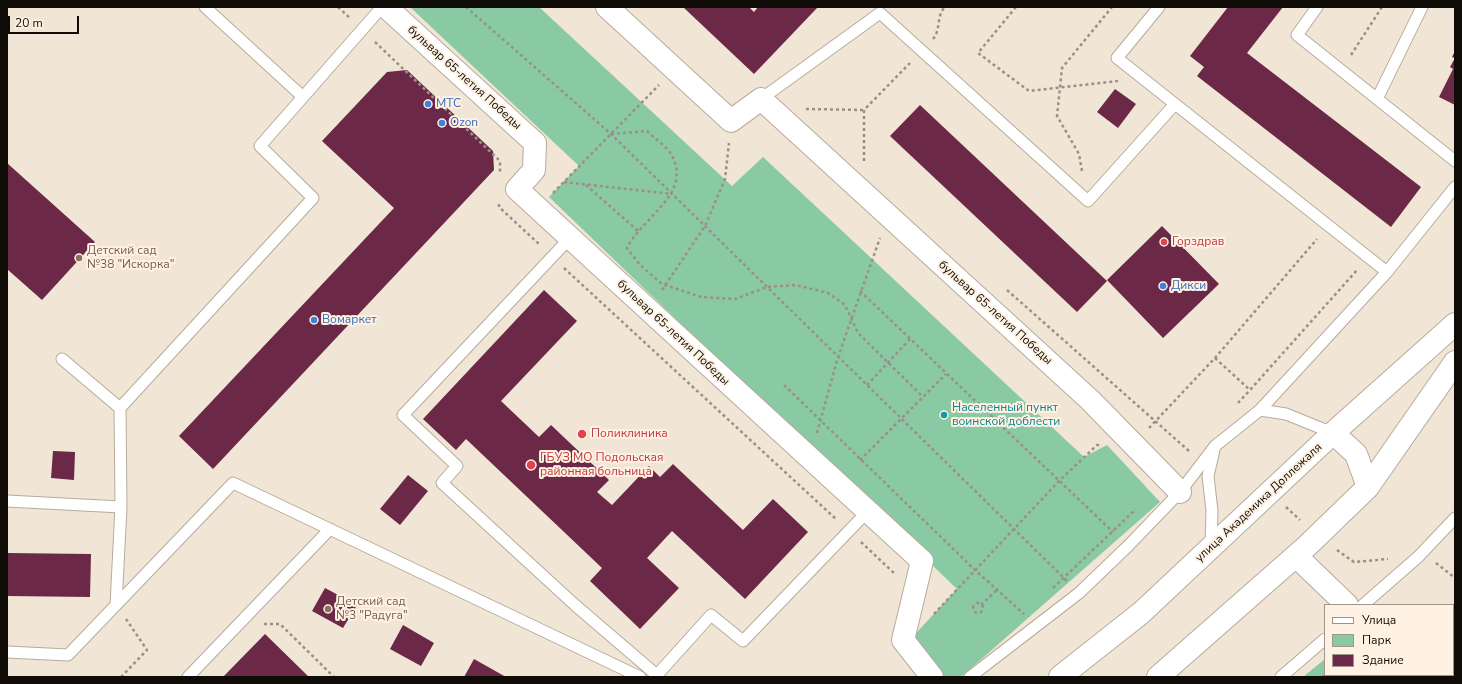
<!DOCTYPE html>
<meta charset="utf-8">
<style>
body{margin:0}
#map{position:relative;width:1462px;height:684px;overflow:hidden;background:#f1e5d5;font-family:"Nunito Sans",sans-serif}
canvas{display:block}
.frame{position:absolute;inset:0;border:8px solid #0f0c07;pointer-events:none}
.legend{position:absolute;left:1324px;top:604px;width:130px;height:72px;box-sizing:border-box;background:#fff2e3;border:1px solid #9f968b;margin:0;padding:5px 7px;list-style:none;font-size:12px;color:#0f0c07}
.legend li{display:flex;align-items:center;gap:8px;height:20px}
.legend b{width:20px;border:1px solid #9f968b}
.scale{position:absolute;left:8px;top:16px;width:71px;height:18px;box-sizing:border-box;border:2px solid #0f0c07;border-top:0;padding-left:5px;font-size:12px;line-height:14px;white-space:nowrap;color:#0f0c07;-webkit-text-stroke:3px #fff2e3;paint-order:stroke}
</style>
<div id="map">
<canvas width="1462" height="684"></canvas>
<div class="frame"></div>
<ul class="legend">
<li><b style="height:5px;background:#fff"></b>Улица</li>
<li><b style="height:11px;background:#89c9a3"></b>Парк</li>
<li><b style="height:11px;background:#6b2847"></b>Здание</li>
</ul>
<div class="scale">20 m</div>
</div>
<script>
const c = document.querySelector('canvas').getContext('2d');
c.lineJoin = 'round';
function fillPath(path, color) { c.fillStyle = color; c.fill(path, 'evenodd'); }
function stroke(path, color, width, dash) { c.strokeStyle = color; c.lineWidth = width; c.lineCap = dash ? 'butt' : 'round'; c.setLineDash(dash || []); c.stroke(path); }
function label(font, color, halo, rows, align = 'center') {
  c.font = font + ' "Nunito Sans",sans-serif'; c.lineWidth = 4; c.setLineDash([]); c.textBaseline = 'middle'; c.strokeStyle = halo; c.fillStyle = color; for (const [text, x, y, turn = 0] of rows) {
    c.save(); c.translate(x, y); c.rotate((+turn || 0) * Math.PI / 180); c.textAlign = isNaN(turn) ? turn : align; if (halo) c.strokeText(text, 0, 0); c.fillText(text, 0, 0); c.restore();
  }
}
const green = new Path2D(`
 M410 7H539L732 186 763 157 1084 457 1107 445 1160 502 961 677H940L906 644 957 589 549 197 579 166Z
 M1325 659V675H1385L1387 677H1303Z`);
const building = new Path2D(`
 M683 7H749L754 12 758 7H818L754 74Z
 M1228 7H1283L1247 53 1421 187 1391 227 1197 76 1204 67 1190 56Z
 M1455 51V105L1439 97 1453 69 1450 67 1455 58 1452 57Z
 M407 70 493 151 494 170 213 469 179 436 394 208 322 141 387 72Z
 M1115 89 1136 104 1118 128 1097 112Z
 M920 105 1107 281 1077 312 890 136Z
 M7 163 95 242 42 300 7 269Z
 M1162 226 1219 284 1163 338 1107 280Z
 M544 290 577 321 501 401 539 437 551 425 609 480 597 492 612 505 649 466 660 477 673 464 743 530 773 499 808 532 745 599 672 531 647 558 679 588 640 629 590 581 602 568 466 439 456 450 423 419Z
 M53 451 75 452 74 480 51 478Z
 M408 475 428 491 400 525 380 509Z
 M7 553 91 554 90 597 7 596Z
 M325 588 357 605 343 628 312 611Z
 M403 625 434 643 421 666 390 649Z
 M265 634 309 677H223Z
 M474 659 506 677H464Z`);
const path = new Path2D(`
 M338 7 350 18
 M466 7 611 134 1067 581
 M1016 7 978 53 1029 91 1118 81
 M933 39C941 30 936 16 945 7
 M375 42 500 161V173
 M1351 55 1382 7
 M806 109 864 110
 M611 134 647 131C654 138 666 146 671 154 694 193 642 217 627 248L640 265 662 284 701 297 735 299 767 287 796 285 828 293 845 305 858 333 923 397
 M864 161V110L910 63
 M1082 171 1079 154 1057 116 1062 68 1112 7
 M564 182 672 194
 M586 185 638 231
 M553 193 659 85
 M499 204V207L540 245
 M564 268 837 520
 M662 290 705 226 725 179 729 143
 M1007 290 1189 451
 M860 291 1113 532
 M1215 358 1250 390 1358 269
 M784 385 975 570 1024 614
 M867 385 910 339
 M1238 403 1250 390
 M1149 428 1215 358 1317 239
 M817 433 838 357 880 238
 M860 460 946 374
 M1286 507 1300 520
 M861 542 895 574
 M1337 550 1354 562 1388 559
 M1436 563 1455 578
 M1053 588 1136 509
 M973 608a5 5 0 1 1 10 0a5 5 0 1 1-10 0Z
 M981 605 997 590
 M934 614 1059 481 1097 445H1102
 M264 624H280L334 677
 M1453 632 1455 630
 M1373 675 1375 677
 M121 677 147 650 126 619
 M1322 677 1325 675
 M1345 677V675`);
const lane = new Path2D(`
 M205 7 303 97
 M1159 7 1117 58 1387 272
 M1317 7 1297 35 1455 161
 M761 99 880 13 1088 201 1175 104
 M1377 99 1422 7
 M570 238 403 415 457 466 442 483 575 605 659 677
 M62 359 120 408
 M1260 410 1286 414 1333 433
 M7 501 121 507 116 605
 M121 507 120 408 313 198 260 146 382 7
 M1211 546 1212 511 1208 476 1214 450
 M1363 605 1418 557 1455 518
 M7 652 68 655 233 483 640 677
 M657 675 711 615 743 641 868 511
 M188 677 330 529
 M970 677 1079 593 1128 546 1180 492 1215 446 1260 410 1387 272 1455 187
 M1281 677 1325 639`);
const street = new Path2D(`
 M386 7 535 143 534 170 517 189 922 561 903 640 932 677
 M607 7 731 121 761 99 1090 400 1180 492
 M1296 556 1347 605
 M1422 675 1424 677`);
const secondary = new Path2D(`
 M1333 433 1356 454 1368 487
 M1060 677 1141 613 1333 433 1455 324
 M1158 677 1307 546 1368 487 1455 362`);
const markers = [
 [428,104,4,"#3f7fe0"],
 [442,123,4,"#3f7fe0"],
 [1164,242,4,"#e0444e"],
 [79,258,4,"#8d6e63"],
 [1163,286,4,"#3f7fe0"],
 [314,320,4,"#3f7fe0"],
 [944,415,4,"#0f9aa8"],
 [582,434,5,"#e0444e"],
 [531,465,5,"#e0444e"],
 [328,609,4,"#8d6e63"]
];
const streetNames = [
 ["бульвар 65-летия Победы",464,78,42],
 ["бульвар 65-летия Победы",995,313,42],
 ["бульвар 65-летия Победы",673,333,43],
 ["улица Академика Доллежаля",1259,503,-43]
];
const shopNames = [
 ["МТС",436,104],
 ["Ozon",450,123],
 ["Дикси",1171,286],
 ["Вомаркет",322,320]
];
const healthNames = [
 ["Горздрав",1172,242],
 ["Поликлиника",591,434],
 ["ГБУЗ МО Подольская",540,458],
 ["районная больница",540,472]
];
const educationNames = [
 ["Детский сад",87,251],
 ["№38 \"Искорка\"",87,265],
 ["Детский сад",336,602],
 ["№3 \"Радуга\"",336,616]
];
const cultureNames = [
 ["Населенный пункт",952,408],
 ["воинской доблести",952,422]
];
fillPath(green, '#89c9a3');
fillPath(building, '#6b2847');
stroke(lane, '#b7ab9c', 13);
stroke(street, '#b7ab9c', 24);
stroke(secondary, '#b7ab9c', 24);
stroke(path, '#9a9186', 2.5, [3, 3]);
stroke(lane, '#fff', 11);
stroke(street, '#fff', 22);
stroke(secondary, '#fff', 22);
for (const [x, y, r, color] of markers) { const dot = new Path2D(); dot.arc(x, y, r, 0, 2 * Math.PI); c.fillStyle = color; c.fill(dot); stroke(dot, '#fff2e3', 1.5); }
label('12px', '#0f0c07', '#fff2e3', streetNames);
label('12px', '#366cbe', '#fff2e3', shopNames, 'left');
label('12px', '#be3a42', '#fff2e3', healthNames, 'left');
label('12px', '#785e54', '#fff2e3', educationNames, 'left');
label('12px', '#0d838f', '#fff2e3', cultureNames, 'left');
</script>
